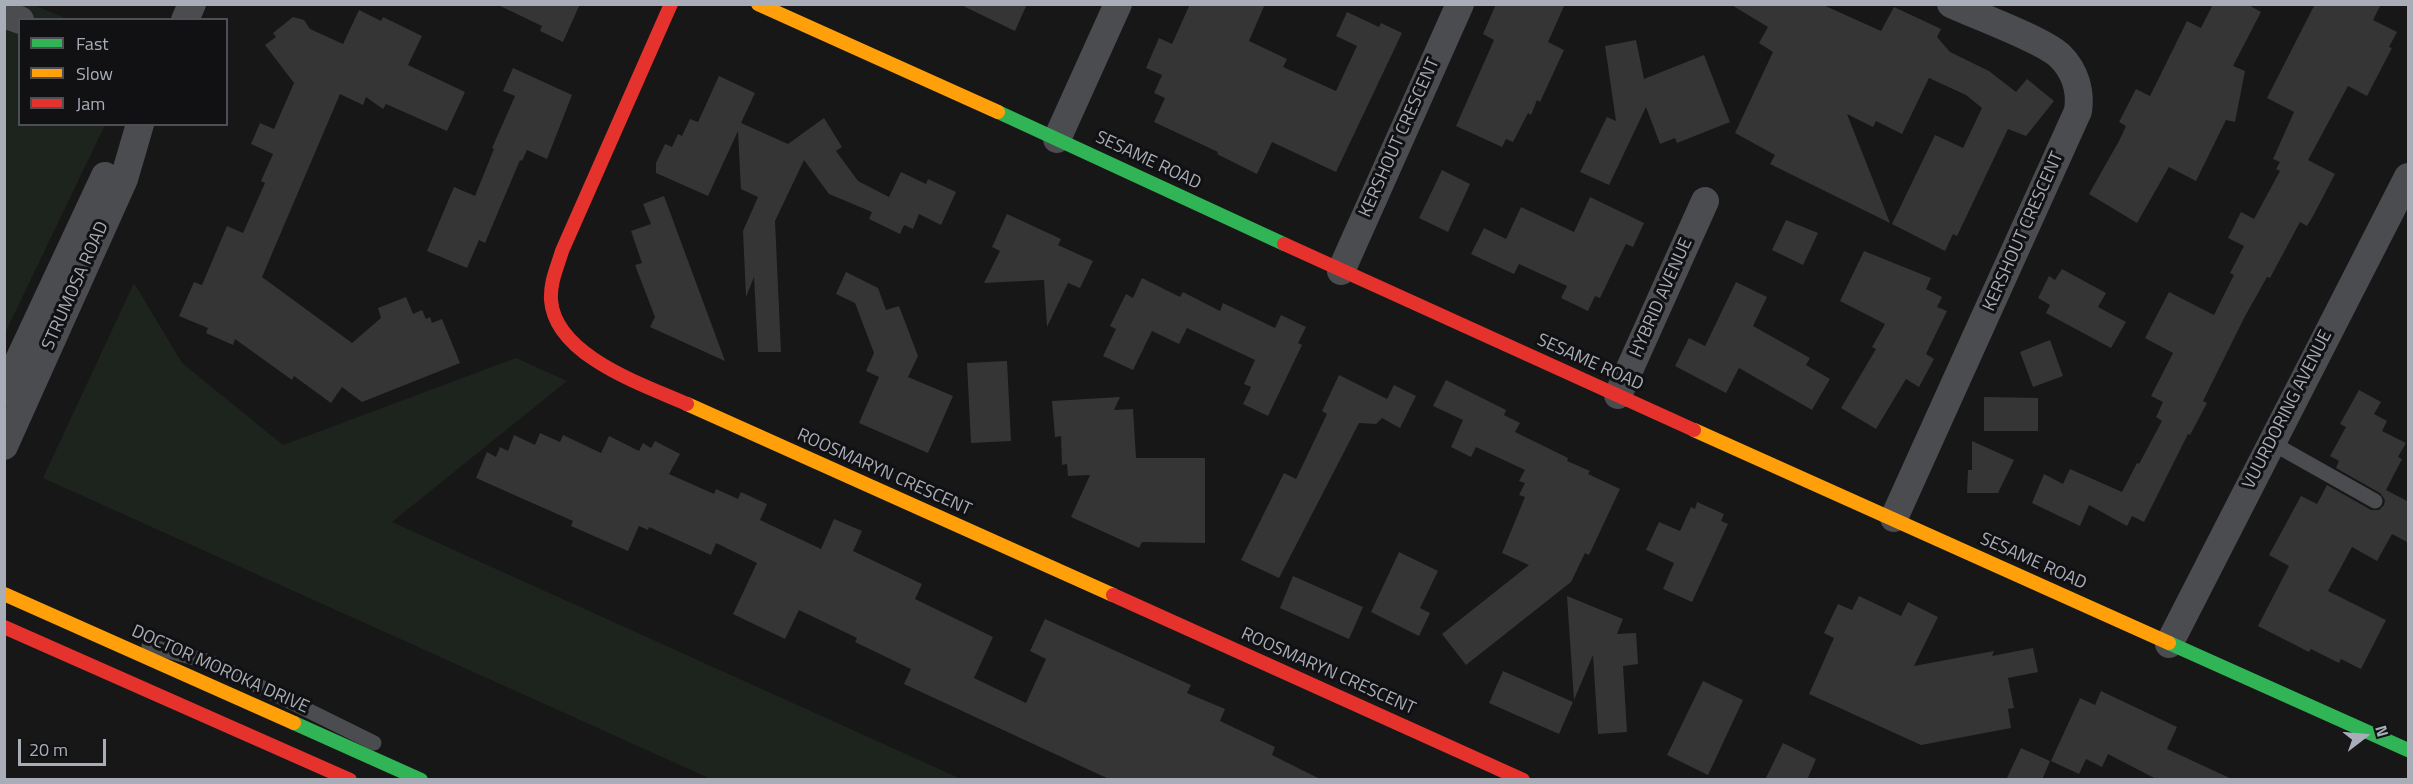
<!DOCTYPE html>
<style>
body{margin:0}
#map{position:relative;width:2413px;height:784px;overflow:hidden;background:#171717;font-family:"Titillium Web",sans-serif}
canvas{display:block}
.frame{position:absolute;inset:0;border:6px solid #a8adb8;pointer-events:none}
.legend{position:absolute;left:18px;top:18px;width:210px;height:108px;box-sizing:border-box;background:#111113;border:2px solid #4d4f55;margin:0;padding:8px 10px;list-style:none;font-size:18px;color:#a8adb8}
.legend li{display:flex;align-items:center;gap:12px;height:30px}
.legend b{width:30px;border:2px solid #4d4f55}
.north{position:absolute;left:2335px;top:706px;width:60px;height:60px;-webkit-text-stroke:4px #111113;paint-order:stroke;rotate:74deg;font-size:16px;font-weight:700;line-height:24px;text-align:center;color:#a8adb8}
.north::after{content:'';display:block;margin:auto;width:21px;height:27px;background:#a8adb8;clip-path:polygon(50% 0,100% 100%,50% 72%,0 100%)}
.scale{position:absolute;left:18px;top:739px;width:88px;height:27px;box-sizing:border-box;border:3px solid #a8adb8;border-top:0;padding-left:8px;font-size:18px;line-height:21px;white-space:nowrap;color:#a8adb8;-webkit-text-stroke:4px #111113;paint-order:stroke}
</style>
<div id="map">
<canvas width="2413" height="784"></canvas>
<div class="frame"></div>
<ul class="legend">
<li><b style="height:8px;background:#30b455"></b>Fast</li>
<li><b style="height:8px;background:#ff9f0a"></b>Slow</li>
<li><b style="height:8px;background:#e5322d"></b>Jam</li>
</ul>
<div class="north">N</div>
<div class="scale">20 m</div>
</div>
<script>
const c = document.querySelector('canvas').getContext('2d');
c.lineJoin = 'round';
function fillPath(path, color) { c.fillStyle = color; c.fill(path, 'evenodd'); }
function stroke(path, color, width, dash) { c.strokeStyle = color; c.lineWidth = width; c.lineCap = dash ? 'butt' : 'round'; c.setLineDash(dash || []); c.stroke(path); }
function label(font, color, halo, rows, align = 'center') {
  c.font = font + ' "Titillium Web",sans-serif'; c.lineWidth = 6; c.setLineDash([]); c.textBaseline = 'middle'; c.strokeStyle = halo; c.fillStyle = color; for (const [text, x, y, turn = 0] of rows) {
    c.save(); c.translate(x, y); c.rotate((+turn || 0) * Math.PI / 180); c.textAlign = isNaN(turn) ? turn : align; if (halo) c.strokeText(text, 0, 0); c.fillText(text, 0, 0); c.restore();
  }
}
const green = new Path2D(`
 M5 5H33L68 19 20 20V124L105 125 5 333Z
 M134 283 182 363 283 445 516 358 567 381 392 522 961 779H711L43 478Z`);
const building = new Path2D(`
 M496 4H580L563 42 540 31 542 26Z
 M959 4H1027L1015 31Z
 M1190 4H1265L1249 41 1287 59 1283 67 1336 91 1357 46 1336 36 1347 12 1379 27 1381 23 1402 33 1336 172 1272 142 1257 174 1217 154 1218 152 1154 122 1165 98 1154 93 1162 75 1146 68 1159 38 1172 44Z
 M1496 4H1565L1548 42 1564 50 1540 102 1537 100 1531 115 1528 113 1513 142 1506 139 1502 147 1456 126 1494 40 1483 34Z
 M1730 4H1821L1881 31 1894 7 1941 29 1937 37 1950 52 1989 71 2016 92 2027 79 2054 101 2026 136 2008 129 1957 236 1953 234 1945 251 1892 224 1935 135 1963 148 1982 108 1966 95 1929 78 1902 134 1876 121 1873 127 1847 114 1890 223 1770 164 1775 155 1735 133 1773 52 1759 43 1768 27Z
 M2213 4H2247L2261 12 2233 66 2245 71 2235 122 2226 120 2196 181 2169 167 2137 223 2089 194 2119 141 2126 126 2119 122 2136 89 2150 96 2187 21 2201 28Z
 M2315 4H2381L2373 20 2397 32 2389 47 2392 48 2367 96 2348 86 2308 160 2335 174 2313 216 2307 226 2300 222 2270 278 2267 277 2244 318 2203 401 2207 403 2190 435 2188 434 2144 522 2132 516 2127 526 2089 505 2080 526 2032 503 2044 474 2063 484 2070 469 2122 492 2137 463 2139 464 2162 421 2156 417 2163 402 2151 396 2173 353 2145 338 2169 292 2214 315 2234 275 2230 273 2244 246 2228 238 2241 212 2254 219 2280 171 2276 169 2280 162 2273 159 2294 112 2267 98Z
 M359 10 381 21 383 17 422 36 408 65 465 92 447 131 386 104 383 109 366 97 363 105 340 94 262 277 352 343 381 318 378 308 406 297 413 314 422 310 426 319 430 317 432 323 442 319 460 363 362 402 342 387 331 403 294 376 292 380 235 339 233 345 206 333 208 328 179 316 194 282 202 285 227 226 243 233 265 183 261 181 273 154 251 144 260 123 274 129 294 83 265 45 276 37 273 33 293 17 304 20 310 29 343 44Z
 M1636 40 1644 79 1704 55 1730 122 1677 143 1675 138 1660 144 1646 107 1609 185 1580 172 1607 117 1616 121 1605 46Z
 M513 68 572 95 547 159 527 150 522 161 520 160 485 243 479 240 467 268 427 251 454 187 475 196 494 149 492 148 515 96 503 91Z
 M719 76 755 93 741 123 788 144 824 118 842 147 836 151 858 181 889 197 901 172 926 184 928 179 956 192 941 225 919 214 913 229 904 225 900 234 869 219 872 212 829 194 804 160 775 221 781 352H758L754 277 746 297 743 231 758 197 741 189 738 131 708 196 656 173V163L665 144 672 147 678 134 682 136 690 119 698 122Z
 M1442 170 1470 184 1448 232 1419 218Z
 M664 196 725 361 650 327 655 317 635 265 642 263 631 231 651 224 643 204Z
 M1590 197 1644 223 1633 247 1626 244 1600 298 1595 296 1588 311 1561 298 1567 286 1519 264 1514 274 1471 254 1484 228 1506 239 1521 207 1574 232Z
 M1007 214 1061 239 1058 245 1093 261 1080 288 1068 283 1047 327 1044 280 984 283 1000 251 992 247Z
 M1786 220 1818 233 1803 265 1772 250Z
 M1864 251 1931 278 1926 289 1942 297 1937 307 1947 311 1926 354 1934 359 1919 387 1906 379 1876 429 1841 408 1876 349 1872 347 1885 324 1840 301Z
 M2062 269 2106 293 2098 307 2126 322 2111 348 2046 313 2050 305 2038 298 2049 276 2055 280Z
 M846 272 878 288 886 310 899 306 918 356 908 377 953 396 928 453 859 423 879 377 866 371 874 353 855 303 836 294Z
 M1142 278 1180 297 1183 292 1220 311 1223 303 1275 328 1281 315 1306 327 1298 343 1302 345 1268 416 1243 404 1251 387 1244 384 1255 360 1187 328 1179 344 1152 331 1133 370 1103 356 1116 329 1110 326 1126 294 1133 298Z
 M1736 282 1767 297 1753 326 1810 358 1806 365 1830 379 1812 410 1739 368 1726 393 1675 366 1689 338 1705 346Z
 M2050 340 2063 376 2033 387 2020 352Z
 M1007 361 1011 441 971 443 967 363Z
 M1339 375 1387 399 1394 385 1416 396 1400 428 1382 418 1376 424 1359 423 1279 578 1241 560 1284 473 1296 479 1327 414 1322 411Z
 M1446 380 1506 410 1504 415 1520 423 1515 432 1568 458 1567 461 1590 471 1588 474 1620 489 1589 555 1585 553 1571 582 1466 665 1442 634 1529 565 1502 553 1525 497 1519 495 1525 483 1519 481 1525 470 1476 447 1471 457 1451 447 1463 420 1433 406Z
 M2359 390 2381 402 2374 414 2387 421 2382 431 2406 443 2398 457 2402 459 2386 490 2409 502V543L2392 534 2377 561 2352 547 2328 591 2386 620 2361 669 2341 659 2339 663 2311 649 2309 652 2258 626 2289 566 2269 555 2301 496 2317 504 2327 485 2371 510H2379L2384 505 2385 500 2380 493 2336 468 2339 461 2330 456 2346 427 2340 424Z
 M1120 397 1114 410 1133 409 1136 458H1205V543L1142 542 1139 548 1071 517 1090 475 1068 476 1067 464 1062 465 1061 436 1055 437 1052 401Z
 M1984 397 2038 398V431H1984Z
 M540 433 560 442 563 435 601 453 609 436 639 451 643 443 651 448 655 441 680 454 669 474 714 494 716 489 738 499 741 492 767 504 760 520 821 549 834 519 862 531 853 551 922 584 915 599 993 637 974 678 1026 703 1046 659 1030 651 1045 619 1191 685 1187 693 1225 709 1220 721 1275 747 1272 755 1322 780H1111L904 684 911 669 855 642 857 638 799 610 785 639 733 614 757 563 716 543 711 555 649 527 648 530 639 526 628 551 571 526 573 521 476 478 487 452 496 457 500 447 508 451 514 435 535 445Z
 M1972 441 2014 460 1998 493H1967L1968 470H1972Z
 M1697 502 1724 514 1721 521 1728 524 1692 602 1663 589 1674 563 1646 550 1659 522 1680 531 1691 507 1695 509Z
 M1399 552 1438 571 1420 608 1430 613 1419 636 1371 612Z
 M1293 576 1363 607 1349 639 1280 608Z
 M1567 596 1623 619 1617 634 1636 633 1638 664 1623 666 1627 732 1598 734 1593 655 1574 700Z
 M1859 596 1901 616 1908 602 1938 617 1914 666 1994 651 1992 656 2033 648 2038 672 2008 678 2014 708 2008 709 2011 728 1921 745 1809 694 1834 638 1824 633 1838 604 1852 610Z
 M1503 671 1573 702 1559 734 1489 703Z
 M1703 681 1743 700 1708 775 1667 755Z
 M2101 691 2177 727 2167 749 2234 780H2158L2108 754 2102 767 2086 759 2079 774 2051 761 2080 698 2095 705Z
 M1783 743 1816 759 1807 780H1765Z
 M2021 748 2050 761 2042 780H2006Z`);
const lane = new Path2D(`
 M2272 443 2375 501
 M149 646 210 662 374 743`);
const street = new Path2D(`
 M4 14 20 20
 M185 20 192 4
 M1057 139 1118 4
 M1341 271 1460 4
 M4 392 105 176
 M1618 395 1705 201
 M4 446 124 179 140 124
 M1894 518 2078 111C2081 91 2075 71 2060 56 2044 40 1975 15 1951 4
 M2169 644 2408 177`);
const fast = new Path2D(`
 M998 112 1284 244
 M2169 643 2408 750
 M294 723 421 780`);
const slow = new Path2D(`
 M758 4 998 112
 M687 404 1113 595
 M1694 430 2169 643
 M4 594 294 723`);
const jam = new Path2D(`
 M671 4 562 251C557 268 550 282 551 300 555 356 644 385 687 404
 M1284 244 1694 430
 M1113 595 1523 780
 M4 627 350 780`);
const streetNames = [
 ["KERSHOUT CRESCENT",1400,138,-66],
 ["SESAME ROAD",1148,161,25],
 ["KERSHOUT CRESCENT",2024,232,-66],
 ["STRUMOSA ROAD",76,286,-66],
 ["HYBRID AVENUE",1662,298,-66],
 ["SESAME ROAD",1590,363,24],
 ["VUURDORING AVENUE",2288,410,-63],
 ["ROOSMARYN CRESCENT",884,473,24],
 ["SESAME ROAD",2033,562,24],
 ["DOCTOR MOROKA DRIVE",220,670,24],
 ["ROOSMARYN CRESCENT",1328,672,24]
];
fillPath(green, '#1d241e');
fillPath(building, '#353536');
stroke(lane, '#4b4c50', 15);
stroke(street, '#4b4c50', 28);
stroke(fast, '#30b455', 14);
stroke(slow, '#ff9f0a', 14);
stroke(jam, '#e5322d', 14);
label('18px', '#a8adb8', '#111113', streetNames);
</script>
